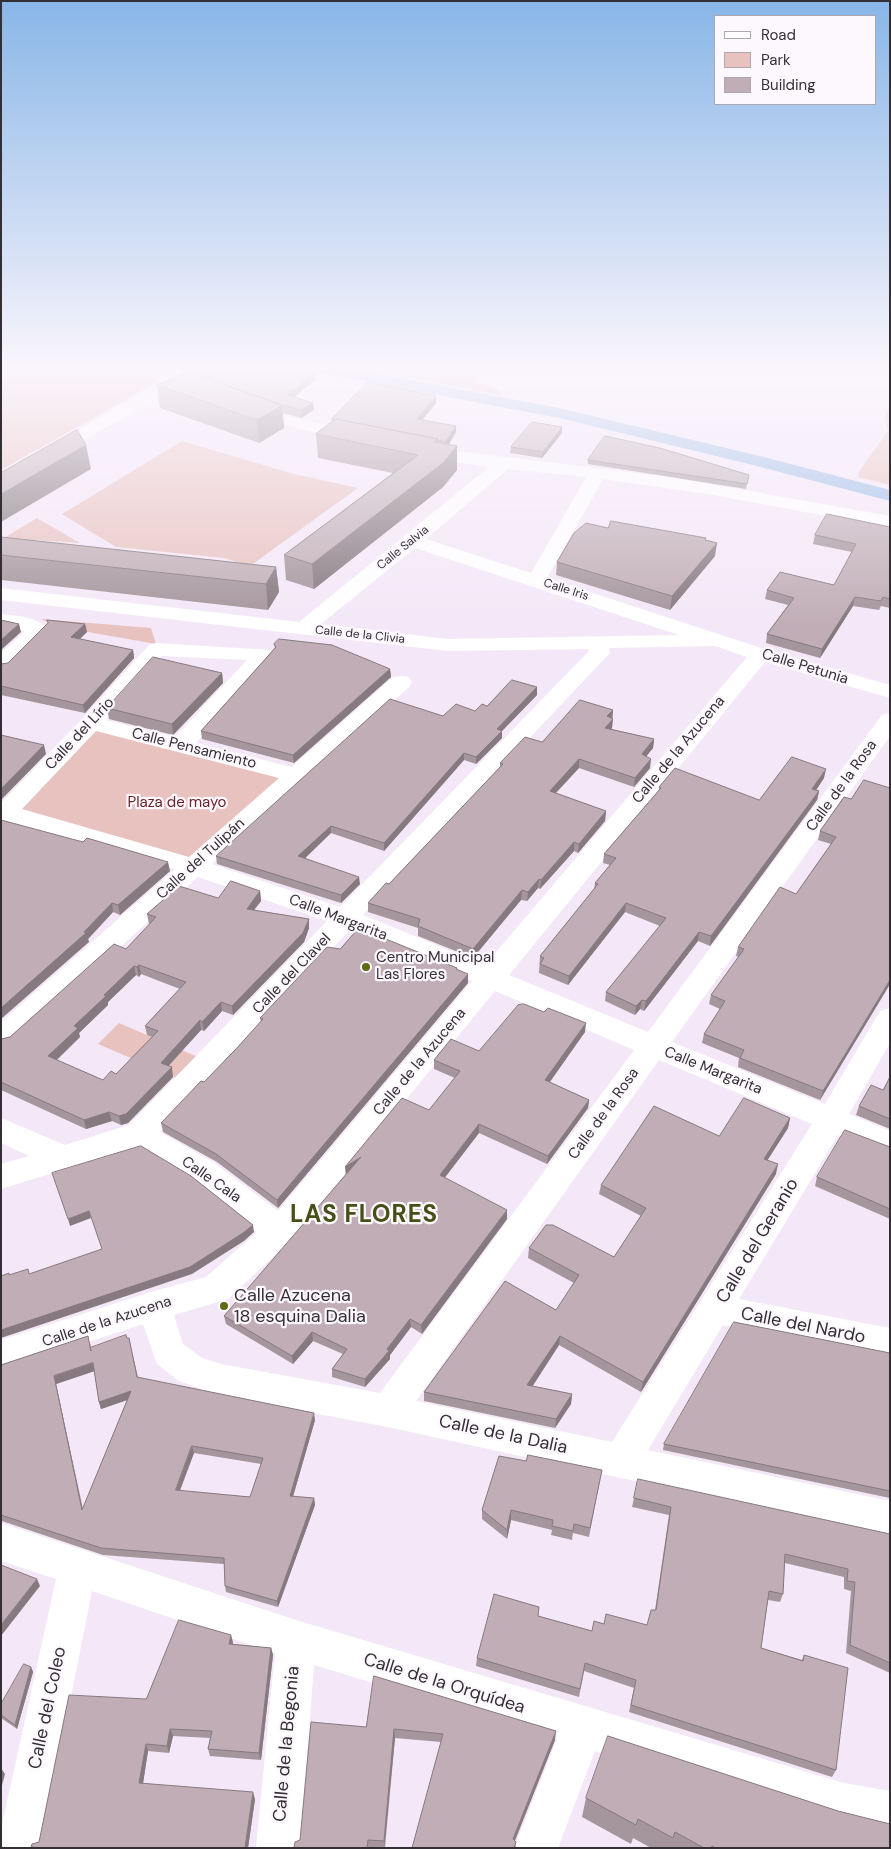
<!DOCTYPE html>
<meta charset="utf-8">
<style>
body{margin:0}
#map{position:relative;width:891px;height:1849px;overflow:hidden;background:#f4e8f8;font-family:"DM Sans",sans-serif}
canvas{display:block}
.frame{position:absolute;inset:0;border:2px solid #342f35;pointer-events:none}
.legend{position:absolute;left:714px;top:15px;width:162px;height:90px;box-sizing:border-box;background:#fdf8fe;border:1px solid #ada8ae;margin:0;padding:6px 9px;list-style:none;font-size:15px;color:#342f35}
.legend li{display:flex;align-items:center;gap:10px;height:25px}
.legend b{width:25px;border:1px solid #ada8ae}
</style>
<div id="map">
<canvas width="891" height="1849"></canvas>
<div class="frame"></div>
<ul class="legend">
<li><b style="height:6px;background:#fff"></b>Road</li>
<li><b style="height:14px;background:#e8c2bf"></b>Park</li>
<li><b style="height:14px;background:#c0adb5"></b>Building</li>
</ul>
</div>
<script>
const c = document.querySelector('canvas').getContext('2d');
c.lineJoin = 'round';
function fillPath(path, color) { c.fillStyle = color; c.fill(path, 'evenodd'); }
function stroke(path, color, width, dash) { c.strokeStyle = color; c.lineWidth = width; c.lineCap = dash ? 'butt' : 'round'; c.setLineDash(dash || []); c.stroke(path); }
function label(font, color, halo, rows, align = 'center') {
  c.font = font + ' "DM Sans",sans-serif'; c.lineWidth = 4.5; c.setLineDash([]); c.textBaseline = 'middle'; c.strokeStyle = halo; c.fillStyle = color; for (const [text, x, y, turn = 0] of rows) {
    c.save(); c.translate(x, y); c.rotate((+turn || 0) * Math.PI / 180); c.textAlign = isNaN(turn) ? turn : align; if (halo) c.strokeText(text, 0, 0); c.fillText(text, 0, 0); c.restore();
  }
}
const green = new Path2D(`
 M1 366H128L159 381 1 470Z
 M349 366H490L477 382 497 389 503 396Z
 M890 404V485L858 477 860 470 888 431 885 417Z
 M182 441 294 474 358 488 250 566 224 558 116 547 62 514Z
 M37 518 80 543 4 538Z
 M41 619 151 628 156 644 54 626Z
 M91 723 296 775 193 866 6 812Z
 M119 1023 198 1057 177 1078 98 1044Z`);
const canal = new Path2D(`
 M303 366H336L559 408 764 457 890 490V501L753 465 559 418 311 371 305 369Z`);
const minor = new Path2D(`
 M138 366H158L181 379 209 390 211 393 209 396H197L176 388 7 484 1 485V473L163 382 140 369Z
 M249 405 362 435 364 439 362 443 356 444 243 413 241 410 243 407Z
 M421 447 671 477 890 516V528L708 494 603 479 547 578 767 650 890 685V698L765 662 509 975 648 1032 882 715 890 713V736L672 1042 825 1104 880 1011 890 1008V1043L849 1114 890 1131V1156L838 1135 739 1299 890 1328V1358L723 1325 648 1450 890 1501V1537L388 1427 221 1396 179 1381 157 1364 143 1324 1 1371V1340L154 1291 206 1277 257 1232 194 1182 136 1147 1 1189V1164L29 1156 1 1143V1118L65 1145 129 1125 327 921 198 877 11 1045 1 1048V1022L175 869 10 822 1 825V803L83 718 149 645 156 643 271 650 275 654 271 658 196 743 292 767 393 677 401 676 409 677 412 682 409 687 212 864 340 907 588 652 589 649 448 651 1 600V588L299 622 489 467 415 456 412 452 415 448ZM508 469 586 477 531 573 426 539ZM415 548 679 635 448 639 321 624ZM715 646 747 657 485 965 363 915 606 657 610 653 609 648ZM162 656 247 660 175 737 106 720ZM96 731 279 778 189 857 22 809ZM350 930 472 981 278 1211 216 1164 160 1132ZM495 991 634 1050 380 1393 221 1364 202 1358 183 1344 174 1315 228 1299 291 1240ZM659 1060 812 1124 612 1442 416 1401Z
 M1 614C17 616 38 616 48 630L9 670 1 671V653L25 631 1 626Z
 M1 1523 296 1620 844 1783 890 1791V1835L844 1827 595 1751 558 1848H514L557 1739 314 1665 300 1848H256L275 1653 92 1591 41 1848H1V1829L56 1579 1 1561Z`);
const wall = new Path2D(`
 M169 366H287L316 372V379L294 397 313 403 314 410 301 418 283 413 284 428 259 443 160 408 157 385 186 373Z
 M436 403 422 420 456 426V432L449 444 457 470 443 487 314 589 286 580 284 555 393 473 318 458 316 434 332 422V419Z
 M562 433 542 458 510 453 511 447Z
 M588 460 749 475 746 489 588 464Z
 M890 527V608L881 606 879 610 853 606 820 658 766 643 767 634 788 605 765 599 767 590 834 585 852 552 813 544 815 535Z
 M608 528 706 541 715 556 670 610 556 575 557 562Z
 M1 537 276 567 279 592 268 610 1 580Z
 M85 624 87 632 79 639 133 650 134 658 85 713 1 695V664L8 663Z
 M274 644 390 669 391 677 294 763 202 739 201 731 275 648Z
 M222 673 223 683 173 735 109 719 107 708Z
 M537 687V695L502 731V738L476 764 464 760 384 851 331 833 305 858 360 884 341 903 217 864 216 856 443 716 475 711Z
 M613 710 612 728 611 729 654 739 653 748 646 756 650 768 634 787 579 768 556 793 606 811 605 821 578 853 574 851 540 889 538 888 527 901 521 900 473 958 418 936V928L368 912V903L389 884 500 767V763L542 742Z
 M824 778 816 790 819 791 817 800 710 946 698 941 644 1011 640 1009 635 1015 605 1001 606 992 660 926 625 912 568 985 539 973 540 956 594 889 595 883 610 865 603 863 604 854 659 790V787L759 800Z
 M844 797 890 984 820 1100 738 1067 739 1058 702 1043 704 1034 720 1009 709 1004 711 995 739 957 736 956 738 947 796 894 831 844 818 840 820 831Z
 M1 820 170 871 120 915 113 912 88 939 89 942Z
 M260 891 261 901 254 910 309 919V928L304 942 233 1015 222 1011 204 1031 201 1030 168 1066 173 1077 128 1123 121 1125 112 1121 86 1129 1 1090V1039L10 1037 126 949 150 924H149L147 914 218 898ZM141 974 180 989 145 1026 147 1035 152 1037 116 1074 103 1080 57 1060 80 1037 79 1033 108 1005V1002L136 975 139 977Z
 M457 970 468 983 278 1208 217 1162 163 1132 161 1123 204 1082 236 1049 261 1022 260 1018Z
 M585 1032 549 1082 589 1100 588 1108 547 1164 479 1133 444 1178 507 1219 422 1334 411 1327 390 1355V1359L365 1387 332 1377V1369L343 1354 313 1341 293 1364 226 1324 224 1316 429 1110 455 1078 434 1069V1060Z
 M890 1077V1129L856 1115 859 1106 883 1090Z
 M790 1118 788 1128 767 1160 776 1174 641 1392 559 1345 532 1386 572 1394 571 1404 555 1428 424 1401V1392L556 1310 574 1283 528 1258 529 1248 614 1257 641 1216 599 1194 601 1185 719 1136Z
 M890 1147V1219L815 1186 817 1177Z
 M129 1338 138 1377 315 1420 293 1497 314 1498 315 1505 278 1607 226 1592 225 1586 224 1564 103 1555 2 1521 1 1522V1365L90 1343 91 1348ZM94 1371 99 1402 101 1409 127 1400 83 1509 56 1384ZM194 1453 261 1464 250 1497 180 1491Z
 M890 1353V1498L663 1450 664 1444Z
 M600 1480 589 1537 573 1533 572 1540 551 1535 552 1530 511 1520 507 1539 482 1519V1510Z
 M634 1498 890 1534V1673L846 1653 851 1591 844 1589V1577L785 1563 783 1594 780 1602 768 1600 761 1648 802 1660 804 1655 836 1770 832 1777 629 1712 634 1688 584 1671 579 1697 476 1666 477 1658 539 1616 592 1631 604 1624 647 1625 655 1610 669 1515 632 1507Z
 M233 1642V1644L271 1648 273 1655 261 1760 210 1756 208 1749 210 1738 173 1736 169 1753 148 1751 143 1783 255 1799 248 1848H32L31 1847 39 1842 146 1699Z
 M31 1667 33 1672 17 1729 1 1718V1704Z
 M366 1727 555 1740 515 1841 516 1848 441 1742 395 1738 385 1848H294L300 1840Z
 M586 1798 890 1848H651L633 1838 631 1844 582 1817Z`);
const shadedWall = new Path2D(`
 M316 372V379L287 403V395Z
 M436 396V403L418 425 417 419Z
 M313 403 314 410 301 418V410Z
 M282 405 284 428 259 443 257 420Z
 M456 426V432L446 449V442Z
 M562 427V433L542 458 543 452Z
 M86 445 91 469 1 522V494Z
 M457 446V470L443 487 314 589 312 564Z
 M717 543 715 556 670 610 672 596Z
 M276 567 279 592 268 610 266 584Z
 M855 597 853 606 820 658 822 649Z
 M19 624 21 632 1 650V640Z
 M85 624 87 632 73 646 71 637Z
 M133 650 134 658 85 713 83 705Z
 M390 669 391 677 294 763 293 755Z
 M222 673 223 683 173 735 172 724Z
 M537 687V695L502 731V738L476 764V757L497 729Z
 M613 710 612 719 607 716Z
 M613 719 612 728 604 737 605 728Z
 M654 739 653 748 641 763 642 754Z
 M44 745 46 754 1 800V789Z
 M464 753V760L384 851V843Z
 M579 759V768L549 800 550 791Z
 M651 759 650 768 634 787 635 778Z
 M826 769 824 778 811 798 812 789Z
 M819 791 817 800 710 946 711 936Z
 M606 811 605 821 578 853 579 844Z
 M331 826V833L299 864 298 856Z
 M574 842V851L540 889 541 880Z
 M168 862 170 871 120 915 118 905Z
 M359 877 360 884 341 903V895Z
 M539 879 538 888 527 901 528 892Z
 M522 890 521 900 473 958V949Z
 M260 891 261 901 248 918 247 909Z
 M112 903 113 912 88 939 89 942 1 1019V1008L84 932Z
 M626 903 625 912 568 985 569 976Z
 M309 919V928L304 942 233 1015 232 1006Z
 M699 932 698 941 644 1011 646 1001Z
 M139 965 141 974 139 977 137 967Z
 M134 966 136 975 108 1002V1005L79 1033 80 1037 51 1065 48 1056 74 1026 104 995Z
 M468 974V983L278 1208 277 1200Z
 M890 980V984L820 1100 823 1091Z
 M642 1000 640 1009 635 1015 636 1006Z
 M221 1002 222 1011 204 1031 202 1022Z
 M200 1020 201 1030 163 1072 161 1063Z
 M586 1023 585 1032 545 1089V1080Z
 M172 1067 173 1077 128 1123 121 1125 119 1116Z
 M589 1100 588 1108 547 1164 548 1156Z
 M109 1112 112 1121 86 1129 84 1120Z
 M790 1118 788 1128 762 1169 764 1159Z
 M479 1124V1133L440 1184V1175Z
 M361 1157 346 1176 345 1167Z
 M778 1164 776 1174 641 1392 643 1382Z
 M507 1210V1219L422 1334 421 1325Z
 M89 1211 91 1218 70 1226 68 1219Z
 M253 1225 254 1232 244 1241 192 1274 1 1338V1330Z
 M410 1319 411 1327 390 1355V1359L365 1387V1379Z
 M312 1332 313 1341 293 1364 292 1356Z
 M560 1336 559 1345 527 1395V1385Z
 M93 1363 95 1371 56 1384 84 1517 82 1510 54 1376Z
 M131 1391 133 1398 101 1409 99 1402Z
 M572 1394 571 1404 555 1428 556 1419Z
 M314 1413 315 1420 291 1503 290 1496Z
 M192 1446 194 1453 177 1497 176 1490Z
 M314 1498 315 1505 278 1607 277 1601Z
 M511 1510V1520L507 1539V1530Z
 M37 1579 40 1586 1 1636V1625Z
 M231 1635 233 1642 231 1651 229 1644Z
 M271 1648 273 1655 261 1760 259 1753Z
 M31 1667 33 1672 17 1729 15 1725Z
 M170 1729 173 1736 169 1753 167 1746Z
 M394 1729 395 1738 384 1848V1841Z
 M556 1731 555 1740 512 1847 513 1839Z
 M146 1744 148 1751 142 1790 139 1783Z
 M1 1768 5 1774 1 1789Z
 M253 1792 255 1799 248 1848H245Z`);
const building = new Path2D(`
 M187 366H287L316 372 287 395 313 403 301 410 282 405 208 379 215 376Z
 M188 372 282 405 257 420 157 385Z
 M368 382 436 396 417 419 456 426 446 442 437 440 438 439 336 419 335 420 332 419Z
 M336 419 438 439 435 442 457 446 443 463 312 564 284 555 418 455 316 434Z
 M532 422 562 427 543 452 511 447Z
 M77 430 86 445 1 494V473Z
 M605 436 660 448 749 475 747 484 588 460Z
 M827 514 890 527V599L883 597 881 601 855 597 822 649 767 634 794 598 767 590 780 572 834 585 856 544 815 535Z
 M611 521 706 538 705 540 717 543 672 596 557 562 574 533 586 523 608 528Z
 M1 537 276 567 266 584 1 555Z
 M1 620 19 624 1 640Z
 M47 620 85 624 71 637 133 650 83 705 1 686V664L8 663 48 623Z
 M279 639 332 645 390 669 293 755 201 731 276 647 274 644Z
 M153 657 222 673 172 724 107 708Z
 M512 680 537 687 497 729 502 731 476 757 464 753 384 843 331 826 298 856 359 877 341 895 216 856 390 699 443 716 456 704 475 711 482 704 487 706Z
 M580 700 613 710 607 716 613 719 605 728 654 739 642 754 651 759 635 778 579 759 550 791 606 811 579 844 574 842 541 880 539 879 528 892 522 890 473 949 418 926 420 919 368 903 386 883 389 884 503 764 500 763 525 737 542 742Z
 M1 735 44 745 1 789Z
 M792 757 826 769 812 789 819 791 711 936 699 932 646 1001 642 1000 636 1006 606 992 666 918 626 903 569 976 540 964 544 958 540 956 598 884 595 883 616 858 604 854 661 788 659 787 675 768 759 800Z
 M864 780 890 788V980L823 1091 740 1058 744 1050 704 1034 725 1001 711 995 744 949 738 947 780 887 796 894 836 837 820 831 844 797 851 799Z
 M1 820 83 842 87 838 168 862 118 905 112 903 84 932 86 933 1 1008Z
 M231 881 260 891 247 909 309 919 303 933 232 1006 221 1002 202 1022 200 1020 161 1063 172 1067 126 1114 119 1116 109 1112 84 1120 1 1082V1039L10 1037 114 944 126 949 156 917 147 914 179 886 218 898ZM139 965 186 982 145 1026 158 1031 116 1074 111 1071 103 1080 48 1056 78 1028 74 1026 106 996 104 995 134 966 137 967Z
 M359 928 457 968 456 969 468 974 277 1200 216 1154 161 1123 201 1081 204 1082 236 1049 263 1019 260 1018 327 947 340 949Z
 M524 1004 544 1012 548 1008 586 1023 545 1080 589 1100 548 1156 479 1124 440 1175 507 1210 421 1325 410 1319 387 1349 389 1351 365 1379 332 1369 347 1349 312 1332 292 1356 224 1316 361 1157 345 1167 402 1098 429 1110 460 1071 434 1060 451 1039 479 1051 518 1005Z
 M890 1077V1119L859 1106 871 1085 883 1090Z
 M744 1098 790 1118 764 1159 778 1164 643 1382 560 1336 527 1385 572 1394 556 1419 424 1392 505 1281 556 1310 579 1275 529 1248 546 1225H553L614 1257 646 1208 601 1185 654 1106 719 1136Z
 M845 1130 890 1147V1209L817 1177Z
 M141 1146 191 1176 253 1225 243 1233 190 1267 1 1330V1276L9 1273V1275L28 1269 29 1274 102 1249 89 1211 68 1219 52 1173Z
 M734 1322 890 1353V1491L664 1444Z
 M126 1335 127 1338H129L137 1377 314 1413 290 1496 314 1498 277 1601 225 1586 224 1558 101 1548 1 1515V1365L88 1336 91 1351 90 1348ZM93 1363 99 1402 131 1391 82 1510 54 1376ZM192 1446 263 1458 250 1497 176 1490Z
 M528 1455 602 1470 590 1528 574 1524 573 1531 552 1526 553 1520 511 1510 507 1530 482 1510 499 1456 526 1461Z
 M638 1479 890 1534V1663L850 1645 855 1582 847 1581 848 1569 785 1554 783 1594 769 1591 761 1648 803 1661 804 1655 848 1668 836 1770 631 1705 636 1680 585 1663 580 1689 477 1658 494 1594 539 1607 538 1616 592 1631 594 1621 604 1624 606 1614 647 1625 651 1610H656L671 1507 634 1498Z
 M1 1565 37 1579 1 1625Z
 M179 1620 231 1635 229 1644 271 1648 259 1753 208 1749 212 1731 170 1729 167 1746 146 1744 139 1783 253 1792 245 1848H45L31 1847 32 1844 39 1842 69 1695 146 1699Z
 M24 1664 31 1667 15 1725 1 1715V1704Z
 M374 1676 556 1731 513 1839 516 1842 514 1848H412L443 1734 394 1729 384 1841 368 1840 367 1848H294L295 1842 300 1840 311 1722 366 1727Z
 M608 1736 838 1811 890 1824V1848H716L712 1846 711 1848H704L675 1832 673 1838 638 1819 636 1825 586 1798Z`);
const markers = [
 [366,967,5,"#5f6b13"],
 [224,1306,5,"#5f6b13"]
];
const farStreetnames = [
 ["Calle Salvia",403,548,-39],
 ["Calle Iris",566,590,18],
 ["Calle de la Clivia",360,635,6]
];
const streetNames = [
 ["Calle Petunia",805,667,17],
 ["Calle del Lírio",80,734,-47],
 ["Calle Pensamiento",194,749,14],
 ["Calle de la Azucena",679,750,-50],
 ["Calle de la Rosa",842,786,-54],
 ["Calle del Tulipán",201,859,-42],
 ["Calle Margarita",338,918,21],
 ["Calle del Clavel",292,974,-46],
 ["Calle de la Azucena",420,1062,-50],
 ["Calle Margarita",713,1071,22],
 ["Calle de la Rosa",604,1114,-54],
 ["Calle Cala",211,1180,35],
 ["Calle de la Azucena",107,1322,-18]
];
const parkNames = [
 ["Plaza de mayo",177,803]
];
const poiNames = [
 ["Centro Municipal",376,958],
 ["Las Flores",376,975]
];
const nearStreetnames = [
 ["Calle del Geranio",758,1241,-59],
 ["Calle del Nardo",803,1326,11],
 ["Calle de la Dalia",503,1435,12],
 ["Calle de la Orquídea",444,1684,17],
 ["Calle del Coleo",48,1708,-78],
 ["Calle de la Begonia",287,1744,-85]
];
const nearPoinames = [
 ["Calle Azucena",234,1296],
 ["18 esquina Dalia",234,1317]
];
const nearDistrictnames = [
 ["LAS FLORES",364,1216]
];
fillPath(green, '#e8c2bf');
fillPath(canal, '#98bae6');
fillPath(minor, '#fff');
fillPath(wall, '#a5959c');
fillPath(shadedWall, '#86797f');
fillPath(building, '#c0adb5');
stroke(building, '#86797f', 1);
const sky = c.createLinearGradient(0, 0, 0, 625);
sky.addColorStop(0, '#88b6e7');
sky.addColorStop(0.59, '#faf5fc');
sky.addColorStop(1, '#faf5fc00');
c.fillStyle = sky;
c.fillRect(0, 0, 891, 625);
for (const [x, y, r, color] of markers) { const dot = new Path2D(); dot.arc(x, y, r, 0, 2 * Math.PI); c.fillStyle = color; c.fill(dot); stroke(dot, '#fdf8fe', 2); }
label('12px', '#342f35', '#fdf8fe', farStreetnames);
label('15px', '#342f35', '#fdf8fe', streetNames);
label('15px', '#6c2325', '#fdf8fe', parkNames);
label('15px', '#342f35', '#fdf8fe', poiNames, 'left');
label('18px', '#342f35', '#fdf8fe', nearStreetnames);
label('18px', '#342f35', '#fdf8fe', nearPoinames, 'left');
c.letterSpacing = '1px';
label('bold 24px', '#464f15', '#fdf8fe', nearDistrictnames);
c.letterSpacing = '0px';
</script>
